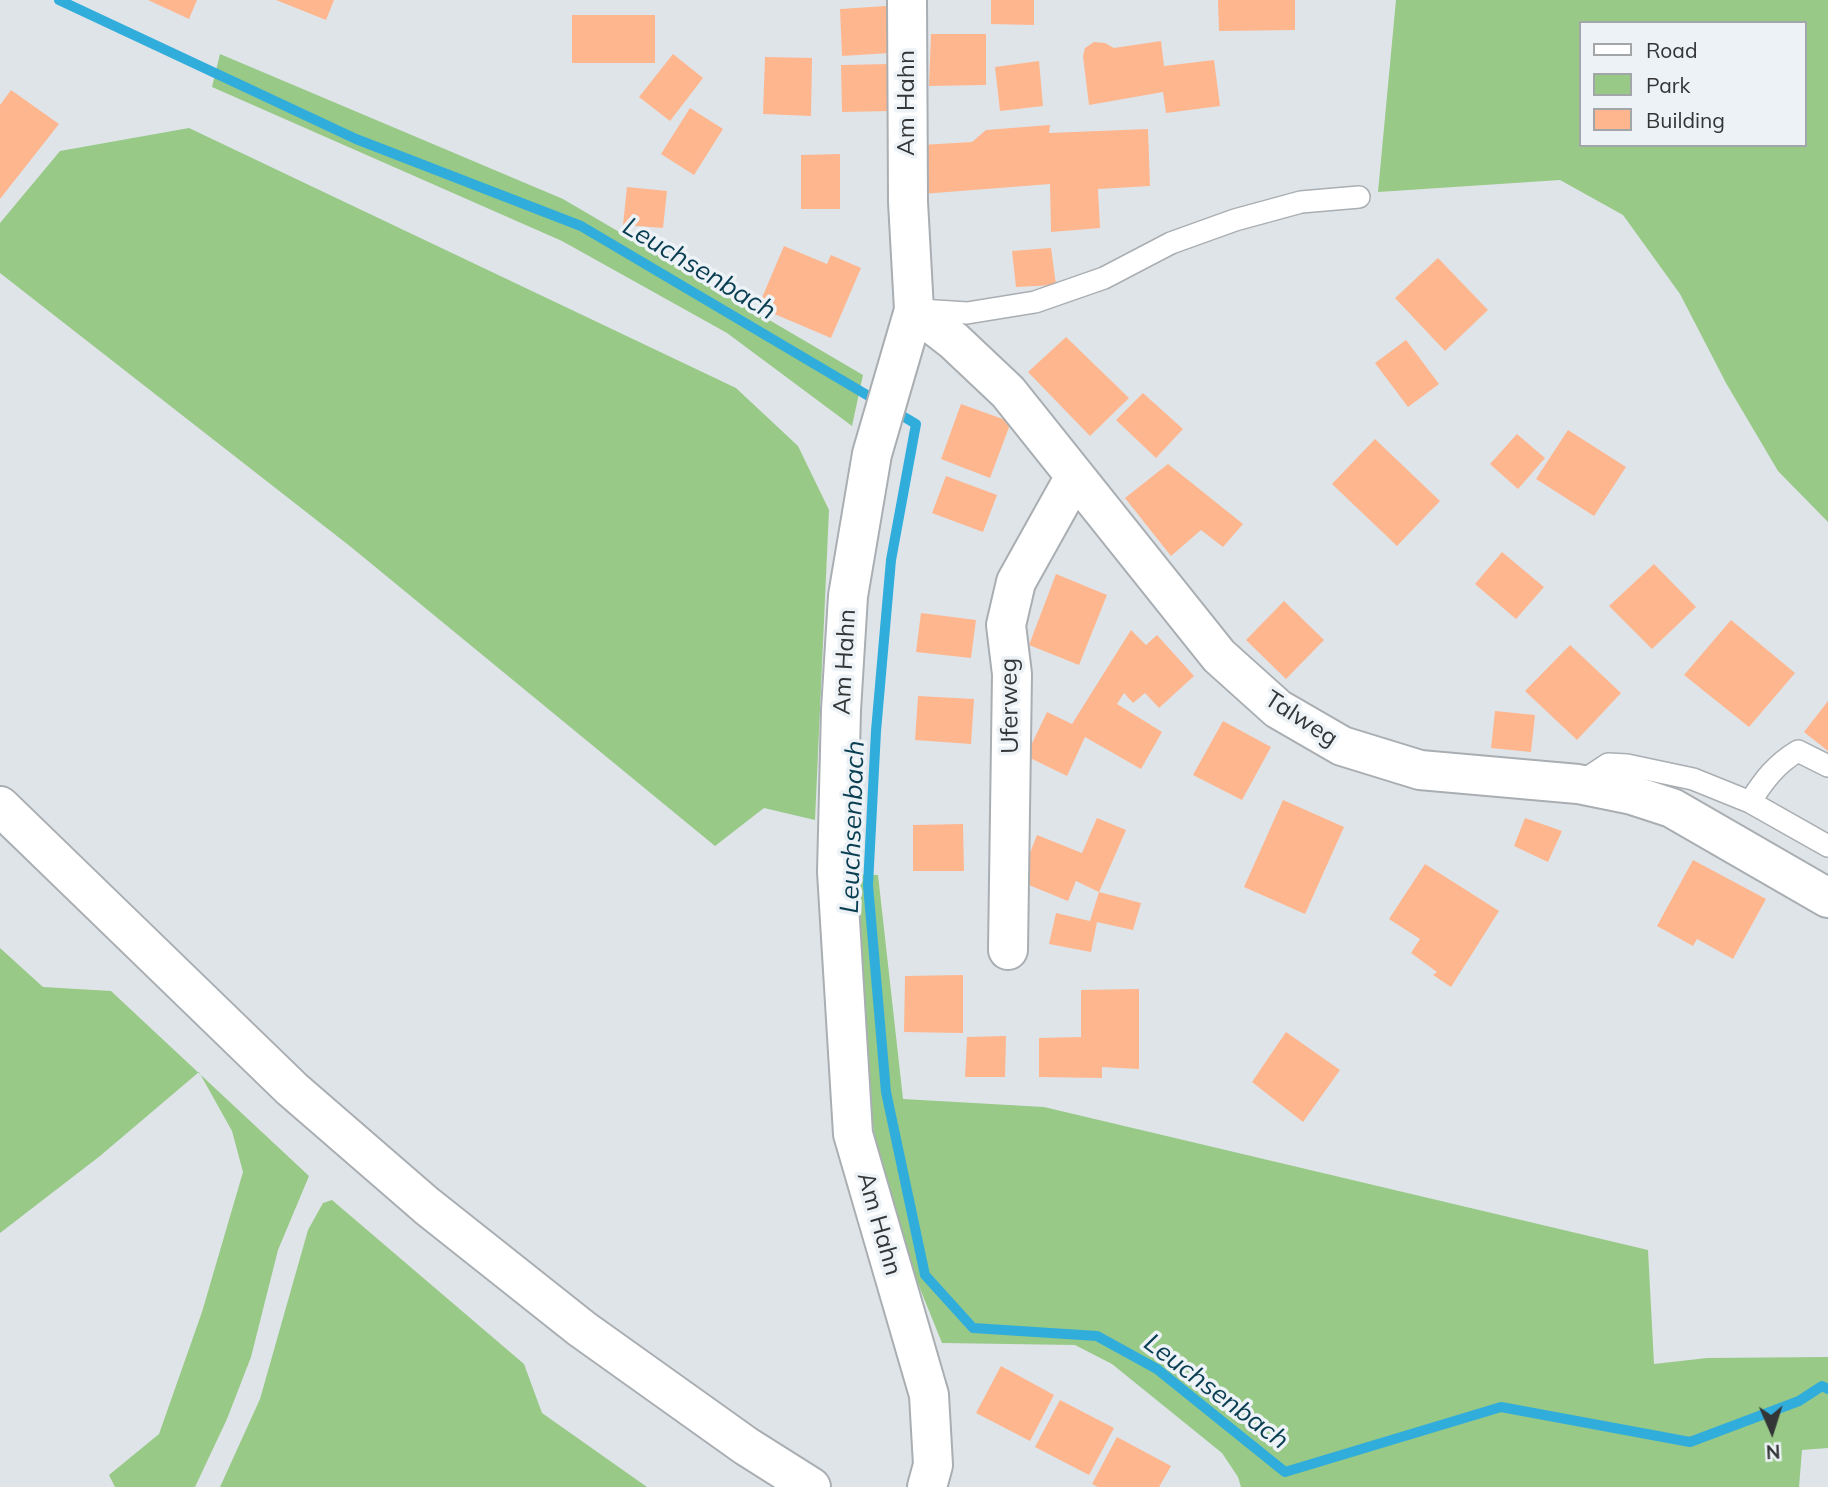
<!DOCTYPE html>
<style>
body{margin:0}
#map{position:relative;width:1828px;height:1487px;overflow:hidden;background:#dfe4e9;font-family:Mulish,sans-serif}
canvas{display:block}
.legend{position:absolute;left:1579px;top:21px;width:228px;height:126px;box-sizing:border-box;background:#ecf2f6;border:2px solid #a2a6a9;margin:0;padding:9px 12px;list-style:none;font-size:21px;color:#333536}
.legend li{display:flex;align-items:center;gap:14px;height:35px}
.legend b{width:35px;border:2px solid #a2a6a9}
.north{position:absolute;left:1737px;top:1396px;width:70px;height:70px;-webkit-text-stroke:5px #ecf2f6;paint-order:stroke;rotate:177deg;font-size:19px;font-weight:700;line-height:28px;text-align:center;color:#333536}
.north::after{content:'';display:block;margin:auto;width:24px;height:32px;background:#333536;clip-path:polygon(50% 0,100% 100%,50% 72%,0 100%)}
</style>
<div id="map">
<canvas width="1828" height="1487"></canvas>
<ul class="legend">
<li><b style="height:9px;background:#fff"></b>Road</li>
<li><b style="height:19px;background:#98c987"></b>Park</li>
<li><b style="height:19px;background:#feb68e"></b>Building</li>
</ul>
<div class="north">N</div>
</div>
<script>
const c = document.querySelector('canvas').getContext('2d');
c.lineJoin = 'round';
function fillPath(path, color) { c.fillStyle = color; c.fill(path, 'evenodd'); }
function stroke(path, color, width, dash) { c.strokeStyle = color; c.lineWidth = width; c.lineCap = dash ? 'butt' : 'round'; c.setLineDash(dash || []); c.stroke(path); }
function label(font, color, halo, rows, align = 'center') {
  c.font = font + ' Mulish,sans-serif'; c.lineWidth = 7; c.setLineDash([]); c.textBaseline = 'middle'; c.strokeStyle = halo; c.fillStyle = color; for (const [text, x, y, turn = 0] of rows) {
    c.save(); c.translate(x, y); c.rotate((+turn || 0) * Math.PI / 180); c.textAlign = isNaN(turn) ? turn : align; if (halo) c.strokeText(text, 0, 0); c.fillText(text, 0, 0); c.restore();
  }
}
const green = new Path2D(`
 M1396 0H1828V522L1778 471 1726 383 1680 294 1623 215 1560 180 1378 192ZM1581 23H1805V145H1581Z
 M220 54 563 199 863 375 852 426 727 333 562 241 212 87Z
 M189 128 736 388 798 446 829 510 815 820 764 808 715 846 351 547 0 273V223L60 151Z
 M848 874 878 875 903 1099 1044 1107 1648 1250 1654 1364 1707 1358 1828 1357V1448L1802 1450 1799 1487H1241L1238 1477 1222 1453 1112 1364 1075 1345 942 1343 887 1207 869 1102Z
 M0 948 43 987 111 991 309 1176 278 1250 251 1357 227 1419 195 1487H115L109 1475 159 1434 202 1312 243 1172 232 1131 199 1072 100 1156 0 1233Z
 M332 1200 524 1364 542 1413 647 1487H220L260 1399 308 1230 323 1203Z`);
const stream = new Path2D(`
 M59 0 356 139 581 226 916 424 891 560 876 731 868 885 886 1092 925 1275 973 1328 1097 1336 1157 1369 1285 1472 1501 1407 1690 1442 1799 1401 1822 1386 1828 1389`);
const building = new Path2D(`
 M148 0H197L189 19Z
 M276 0H334L326 20Z
 M991 0H1034V25L991 24Z
 M1218 0H1295V30L1219 31Z
 M886 6 890 53 842 56 840 9Z
 M572 15H655V63H572Z
 M931 34H986V85L929 86Z
 M1161 41 1164 66 1214 60 1220 106 1166 113 1163 92 1089 105 1083 56 1085 48 1094 42 1105 43 1114 48Z
 M673 54 703 78 670 121 639 97Z
 M765 57 812 58 811 116 763 114Z
 M1039 61 1043 106 1000 111 995 67Z
 M889 64 890 111 842 112 841 65Z
 M11 90 59 124 0 199V105Z
 M690 108 723 129 694 175 661 154Z
 M1050 125 1049 133 1148 129 1150 186 1098 189 1100 228 1051 232 1050 184 922 194 921 145 972 142 986 130Z
 M840 154V209H801V155Z
 M627 187 667 191 663 228 623 225Z
 M784 246 827 264 831 255 861 268 831 338 758 307Z
 M1051 248 1056 285 1016 287 1012 251Z
 M1438 258 1488 310 1445 351 1395 298Z
 M1066 337 1129 398 1090 436 1028 372Z
 M1406 340 1439 384 1408 407 1375 363Z
 M1143 393 1183 429 1156 458 1116 420Z
 M961 404 1011 422 990 478 941 459Z
 M1568 430 1626 467 1594 516 1536 479Z
 M1517 434 1545 458 1518 489 1490 464Z
 M1375 439 1440 501 1397 546 1332 484Z
 M1168 464 1243 524 1223 547 1201 530 1171 556 1125 498Z
 M946 476 997 495 983 532 932 513Z
 M1502 552 1544 587 1516 619 1475 584Z
 M1654 564 1696 607 1652 649 1609 606Z
 M1056 574 1107 595 1079 665 1029 645Z
 M1284 601 1324 640 1286 679 1246 640Z
 M921 613 976 620 971 658 916 652Z
 M1731 620 1795 673 1749 727 1684 675Z
 M1131 630 1146 645 1157 635 1194 676 1159 708 1145 693 1133 703 1124 693 1117 704 1162 732 1141 769 1085 737 1067 776 1026 756 1047 712 1072 724Z
 M1570 645 1621 693 1577 740 1525 691Z
 M918 696 974 699 971 744 915 740Z
 M1828 701V751L1804 732Z
 M1495 711 1535 715 1531 752 1491 748Z
 M1223 721 1271 747 1242 800 1193 775Z
 M1283 800 1344 827 1305 914 1244 887Z
 M1097 818 1126 830 1099 892 1076 881 1068 901 1019 881 1037 835 1082 853Z
 M1525 818 1562 831 1548 862 1514 846Z
 M963 824 964 871H913V825Z
 M1693 860 1766 899 1733 959 1697 939 1693 946 1657 926Z
 M1425 864 1499 911 1451 987 1433 975 1437 972 1411 953 1420 939 1389 919Z
 M1099 892 1141 903 1133 930 1097 922 1091 952 1049 944 1056 913 1090 921Z
 M963 975V1033L904 1032 905 976Z
 M1139 989V1069L1102 1067V1078L1039 1077V1038L1081 1037V990Z
 M1286 1032 1340 1070 1303 1122 1252 1082Z
 M1006 1036 1005 1077H965L967 1037Z
 M1001 1366 1054 1395 1030 1441 976 1413Z
 M1060 1400 1114 1428 1089 1475 1035 1447Z
 M1117 1437 1171 1466 1159 1487H1098L1092 1484Z`);
const service = new Path2D(`
 M920 310 967 313 1035 302 1104 278 1171 243 1235 220 1301 202 1359 197
 M1578 784 1608 764 1627 765 1693 779 1750 802 1828 846
 M1750 802C1764 780 1776 764 1798 751L1828 766`);
const minor = new Path2D(`
 M907 0 908 202 914 310 872 454 848 596 841 710 837 872 853 1134 929 1395 933 1465 927 1487
 M914 310 954 341 1008 392 1219 656 1278 709 1342 746 1420 770 1578 784 1632 795 1672 808 1828 898
 M1008 950 1012 674 1006 625 1016 582 1074 478`);
const secondary = new Path2D(`
 M0 806 292 1089 427 1206 582 1329 746 1446 811 1487`);
const streetNames = [
 ["Am Hahn",907,103,-90],
 ["Am Hahn",845,662,-87],
 ["Uferweg",1010,706,-91],
 ["Talweg",1301,719,33],
 ["Am Hahn",879,1224,74]
];
const waterNames = [
 ["Leuchsenbach",699,269,31],
 ["Leuchsenbach",853,827,-88],
 ["Leuchsenbach",1216,1392,37]
];
fillPath(green, '#98c987');
stroke(stream, '#31addc', 10);
fillPath(building, '#feb68e');
stroke(service, '#a9aeb2', 24);
stroke(minor, '#a9aeb2', 42);
stroke(secondary, '#a9aeb2', 42);
stroke(service, '#fff', 21);
stroke(minor, '#fff', 38);
stroke(secondary, '#fff', 38);
label('24px', '#333536', '#ecf2f6', streetNames);
label('italic 26px', '#093d51', '#ecf2f6', waterNames);
</script>
